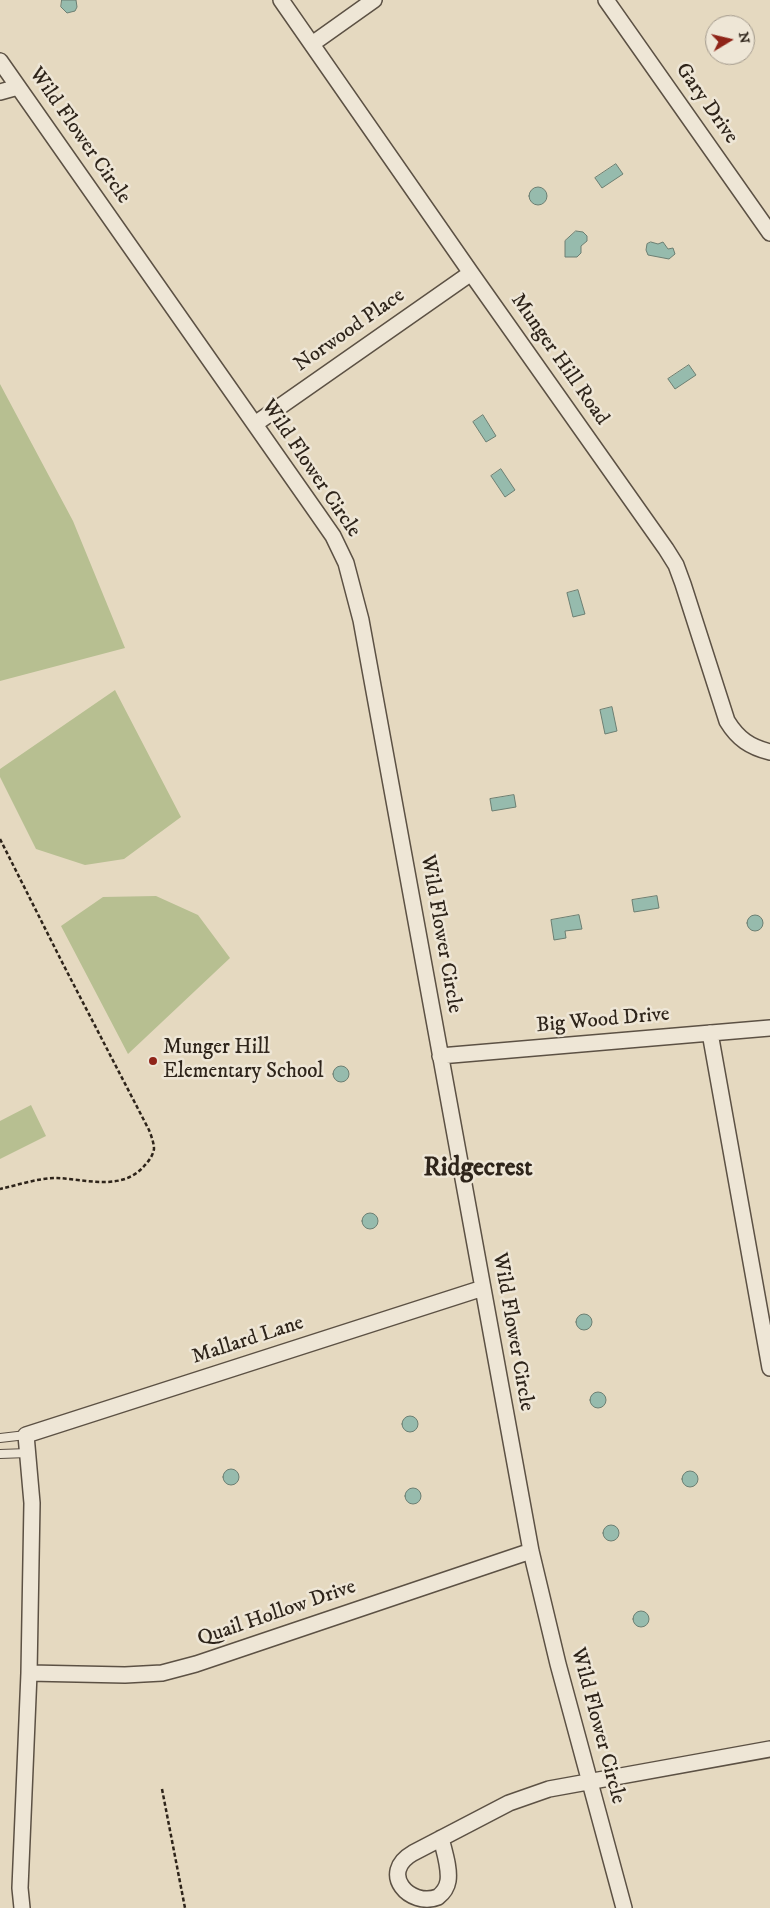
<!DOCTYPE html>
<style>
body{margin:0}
#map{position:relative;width:770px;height:1908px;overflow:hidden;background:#e5d9c0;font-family:"IM FELL DW Pica",serif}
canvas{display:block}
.north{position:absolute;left:705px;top:15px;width:50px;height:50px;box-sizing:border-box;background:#eee6d6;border:1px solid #a1988b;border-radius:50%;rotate:81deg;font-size:14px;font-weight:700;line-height:20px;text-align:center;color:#2e241a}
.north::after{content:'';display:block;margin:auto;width:18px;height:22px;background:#8f2418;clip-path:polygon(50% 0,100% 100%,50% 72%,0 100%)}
</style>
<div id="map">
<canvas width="770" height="1908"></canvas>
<div class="north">N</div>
</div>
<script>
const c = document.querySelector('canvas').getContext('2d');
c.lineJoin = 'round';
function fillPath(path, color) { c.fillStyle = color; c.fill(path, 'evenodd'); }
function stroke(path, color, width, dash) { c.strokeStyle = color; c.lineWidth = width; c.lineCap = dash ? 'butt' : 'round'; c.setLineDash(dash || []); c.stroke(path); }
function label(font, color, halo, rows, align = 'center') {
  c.font = font + ' "IM FELL DW Pica",serif'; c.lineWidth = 5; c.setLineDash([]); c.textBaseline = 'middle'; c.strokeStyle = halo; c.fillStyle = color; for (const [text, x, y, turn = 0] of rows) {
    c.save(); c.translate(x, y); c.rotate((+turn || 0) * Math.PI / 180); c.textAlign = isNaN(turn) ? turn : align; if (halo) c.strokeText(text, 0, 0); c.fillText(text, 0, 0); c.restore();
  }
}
const green = new Path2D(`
 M0 384 73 521 125 648 0 681Z
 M115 690 181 817 124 859 85 865 36 849 0 777V769Z
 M156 896 198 915 230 958 128 1054 61 926 103 897Z
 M31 1105 46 1136 0 1159V1121Z`);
const water = new Path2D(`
 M62 0H76L77 7 75 11 67 13 61 7Z
 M616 164 623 174 602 188 595 178Z
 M529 196a9 9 0 1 1 18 0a9 9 0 1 1-18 0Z
 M576 231 583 232 587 236V241L581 246V253L577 257H565V241Z
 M651 242 658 244 663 242 668 249 673 248 675 254 669 259 648 255 646 250 647 244Z
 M689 365 696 375 675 389 668 379Z
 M483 415 496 436 486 442 473 422Z
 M501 469 515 490 505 497 491 476Z
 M578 590 585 614 573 617 567 593Z
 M612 707 617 731 605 734 600 710Z
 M514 795 516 807 492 811 490 799Z
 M657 896 659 908 634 912 632 900Z
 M747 923a8 8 0 1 1 16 0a8 8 0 1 1-16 0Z
 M579 915 582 929 565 931 566 938 554 940 551 920Z
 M333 1074a8 8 0 1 1 16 0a8 8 0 1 1-16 0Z
 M362 1221a8 8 0 1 1 16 0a8 8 0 1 1-16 0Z
 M576 1322a8 8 0 1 1 16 0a8 8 0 1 1-16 0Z
 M590 1400a8 8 0 1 1 16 0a8 8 0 1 1-16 0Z
 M402 1424a8 8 0 1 1 16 0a8 8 0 1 1-16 0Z
 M223 1477a8 8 0 1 1 16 0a8 8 0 1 1-16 0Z
 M682 1479a8 8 0 1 1 16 0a8 8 0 1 1-16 0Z
 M405 1496a8 8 0 1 1 16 0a8 8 0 1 1-16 0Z
 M603 1533a8 8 0 1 1 16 0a8 8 0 1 1-16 0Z
 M633 1619a8 8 0 1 1 16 0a8 8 0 1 1-16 0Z`);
const path = new Path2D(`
 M0 839 63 964 149 1130C151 1135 154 1143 154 1149 153 1155 149 1161 145 1165 123 1192 86 1179 57 1178 38 1178 18 1185 0 1189
 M162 1789 185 1908`);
const service = new Path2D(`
 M0 1438 26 1435
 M0 1454 28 1453`);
const minor = new Path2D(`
 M281 0 471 273 666 549 676 565 683 584 727 721C738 739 750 747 770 752
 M606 0 770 233
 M312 44 374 0
 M0 61 317 513 333 536 346 563 361 620 531 1551 558 1664 624 1908
 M0 92 18 87
 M255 424 471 273
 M710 1033 770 1368
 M440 1056 770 1028
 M29 1673 125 1675 162 1673 196 1664 531 1551
 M441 1838C444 1851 450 1868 448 1881 447 1887 443 1893 438 1897 410 1908 378 1873 413 1853L509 1803 549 1789 770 1749
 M22 1908 20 1888 29 1673 32 1503 26 1435 483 1288`);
const markers = [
 [153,1061,5,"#8f2418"]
];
const streetNames = [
 ["Gary Drive",706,104,55],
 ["Wild Flower Circle",79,136,55],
 ["Norwood Place",350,331,-35],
 ["Munger Hill Road",559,360,55],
 ["Wild Flower Circle",310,469,56],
 ["Wild Flower Circle",440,934,80],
 ["Big Wood Drive",603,1021,-5],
 ["Wild Flower Circle",512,1332,80],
 ["Mallard Lane",248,1341,-18],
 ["Quail Hollow Drive",277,1614,-19],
 ["Wild Flower Circle",597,1726,75]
];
const poiNames = [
 ["Munger Hill",163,1049],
 ["Elementary School",163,1073]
];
const districtNames = [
 ["Ridgecrest",478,1170]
];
fillPath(green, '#b7bf91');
fillPath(water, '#96bbad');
stroke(water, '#6c7f72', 1);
stroke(service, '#5c5144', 10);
stroke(minor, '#5c5144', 18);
stroke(path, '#2e241a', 2.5, [4, 2.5]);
stroke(service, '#eee6d6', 8);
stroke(minor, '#eee6d6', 15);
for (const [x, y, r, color] of markers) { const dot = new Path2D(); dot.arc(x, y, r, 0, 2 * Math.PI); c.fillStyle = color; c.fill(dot); stroke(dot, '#eee6d6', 2); }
label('21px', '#2e241a', '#eee6d6', streetNames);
label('21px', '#2e241a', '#eee6d6', poiNames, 'left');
label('bold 26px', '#2e241a', '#eee6d6', districtNames);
</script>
